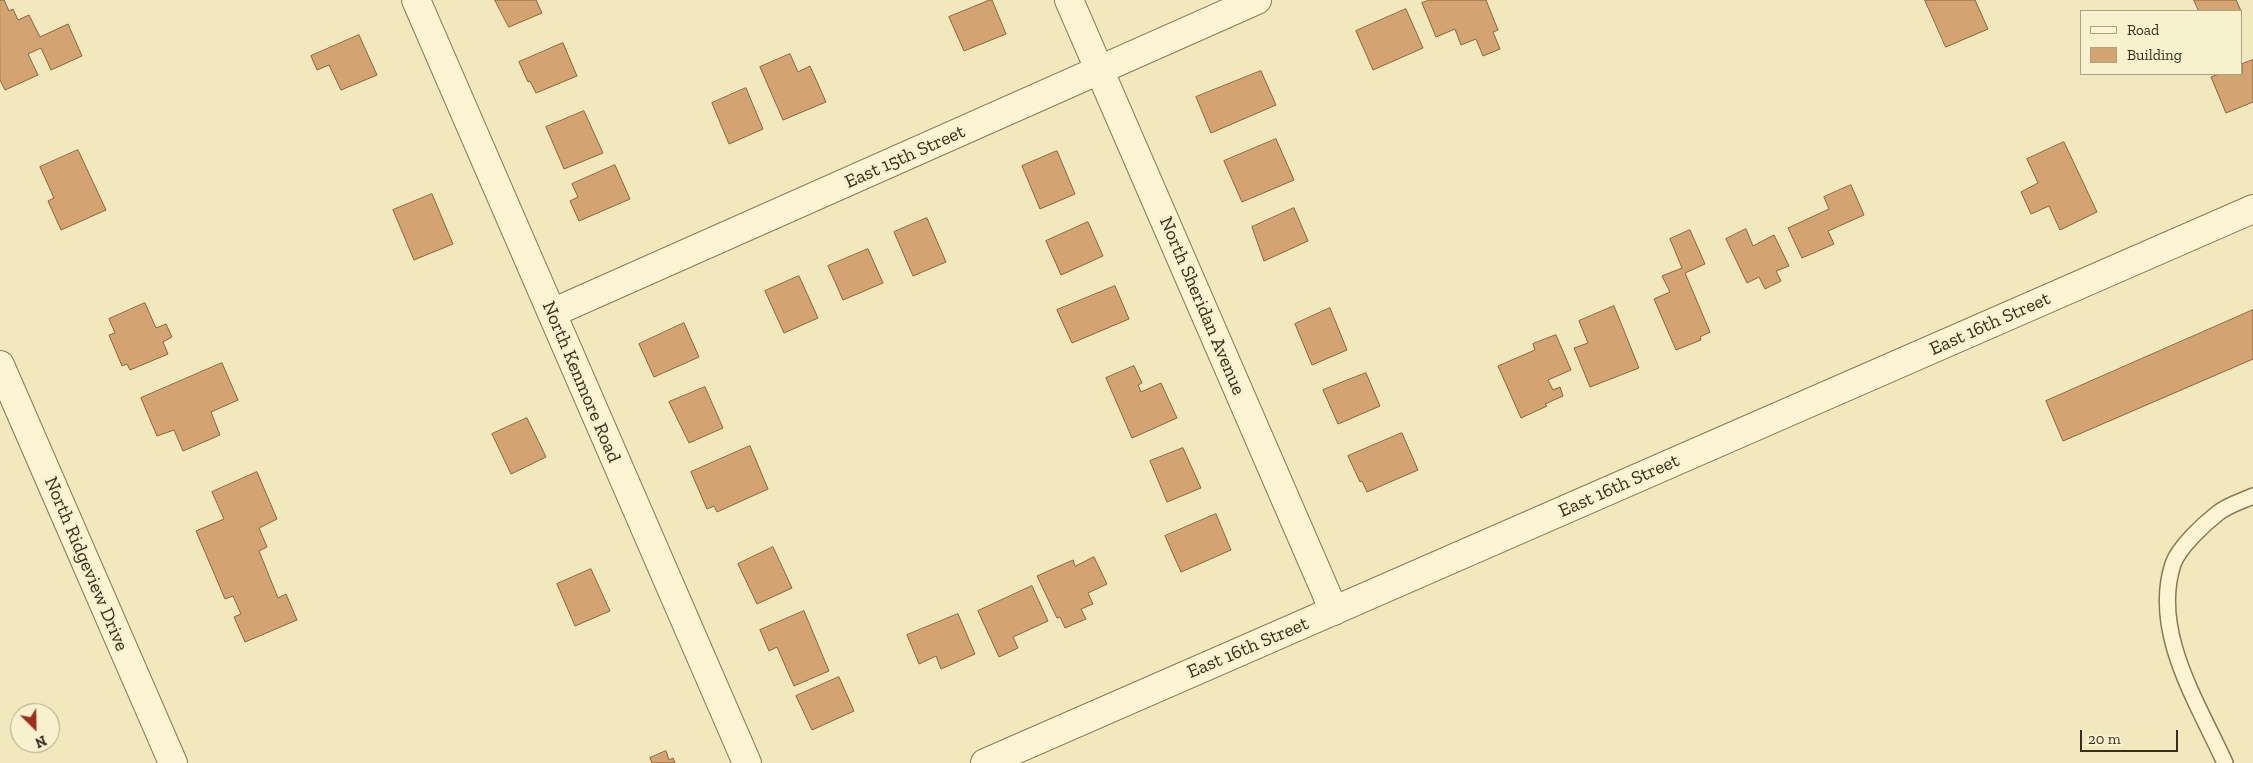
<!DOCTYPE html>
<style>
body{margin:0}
#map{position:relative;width:2253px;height:763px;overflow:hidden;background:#f1e8be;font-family:"Zilla Slab",serif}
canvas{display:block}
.legend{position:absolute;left:2080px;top:10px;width:162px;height:65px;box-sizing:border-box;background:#f8f1ce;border:1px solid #aca386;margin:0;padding:6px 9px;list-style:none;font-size:15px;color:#392d1b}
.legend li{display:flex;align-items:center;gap:10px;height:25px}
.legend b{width:25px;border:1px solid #aca386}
.north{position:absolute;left:10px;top:703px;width:50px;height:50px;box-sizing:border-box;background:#f8f1ce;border:1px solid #aca386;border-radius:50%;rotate:157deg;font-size:14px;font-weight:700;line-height:20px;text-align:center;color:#392d1b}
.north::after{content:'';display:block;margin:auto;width:18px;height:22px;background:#a02d20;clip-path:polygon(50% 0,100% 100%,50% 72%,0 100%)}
.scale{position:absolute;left:2080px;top:730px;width:98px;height:22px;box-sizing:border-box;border:2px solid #392d1b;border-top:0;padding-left:6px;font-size:15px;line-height:18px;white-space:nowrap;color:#392d1b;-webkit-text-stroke:4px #f8f1ce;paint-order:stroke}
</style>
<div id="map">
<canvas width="2253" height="763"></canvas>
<ul class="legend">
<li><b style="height:6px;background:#fcf4d2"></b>Road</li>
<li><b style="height:14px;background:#d3a471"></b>Building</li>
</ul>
<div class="north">N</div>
<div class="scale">20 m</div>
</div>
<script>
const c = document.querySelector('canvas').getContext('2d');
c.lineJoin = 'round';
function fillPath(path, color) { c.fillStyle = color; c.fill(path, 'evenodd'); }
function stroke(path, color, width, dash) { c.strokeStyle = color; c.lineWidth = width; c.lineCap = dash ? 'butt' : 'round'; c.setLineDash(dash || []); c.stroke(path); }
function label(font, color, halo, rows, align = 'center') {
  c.font = font + ' "Zilla Slab",serif'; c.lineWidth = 4; c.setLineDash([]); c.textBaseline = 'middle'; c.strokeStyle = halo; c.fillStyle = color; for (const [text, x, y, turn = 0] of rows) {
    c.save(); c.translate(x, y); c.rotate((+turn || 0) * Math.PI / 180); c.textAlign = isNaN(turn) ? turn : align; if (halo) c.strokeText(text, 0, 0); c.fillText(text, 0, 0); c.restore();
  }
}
const building = new Path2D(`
 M0 0H4L9 11 13 9 18 20 29 15 40 37 68 24 82 56 51 70 41 48 28 54 38 75 5 90 0 80Z
 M495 0H536L542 13 509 27Z
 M990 0H992L1006 34 964 51 949 17Z
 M1430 0H1486L1498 30 1493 32 1500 49 1483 56 1476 39 1461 45 1455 29 1436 37 1422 3Z
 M1925 0H1975L1988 29 1946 47Z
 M2194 0H2236L2241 11H2199Z
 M1406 9 1423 48 1373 70 1356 31Z
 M359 35 377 75 341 90 329 65 317 70 311 56Z
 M563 43 577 76 536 93 530 81 528 82 519 62Z
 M790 54 798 72 810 66 826 102 783 120 760 67Z
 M2253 60V102L2226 113 2211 77 2219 74H2242V64Z
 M1261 71 1276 105 1211 133 1196 97Z
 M746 88 763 129 729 144 712 103Z
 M584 111 603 153 564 169 546 127Z
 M1276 139 1294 180 1242 202 1224 161Z
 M2064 142 2097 212 2060 230 2049 206 2031 214 2021 192 2038 183 2027 159Z
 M78 150 106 210 61 230 48 201 54 198 40 167Z
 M1057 151 1075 194 1040 209 1022 166Z
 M615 165 630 199 579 221 570 201 578 197 572 184Z
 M1851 185 1864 215 1828 231 1834 244 1802 258 1788 228 1829 209 1824 197Z
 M432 194 453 244 414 260 393 210Z
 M1294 208 1308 241 1264 261 1252 227Z
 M927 218 946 262 913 276 894 232Z
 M1088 222 1103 256 1061 275 1046 241Z
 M1746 229 1753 246 1774 235 1789 266 1776 271 1781 281 1765 289 1759 277 1747 283 1726 239Z
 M1690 230 1705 264 1685 273 1710 332 1700 337 1701 340 1676 350 1654 299 1670 292 1662 276 1682 268 1670 239Z
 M868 249 883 283 843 300 828 266Z
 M799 276 818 318 784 333 765 291Z
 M1115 286 1129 319 1072 343 1057 310Z
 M145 303 156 328 166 324 172 337 163 342 168 354 130 370 127 364 122 366 109 335 115 333 109 319Z
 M1614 306 1639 368 1590 387 1574 348 1588 343 1579 321Z
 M1330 308 1347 350 1312 365 1295 324Z
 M2253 310V359L2063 441 2046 401Z
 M684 323 699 357 654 377 639 344Z
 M1556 335 1571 370 1548 380 1553 390 1560 387 1563 396 1545 404 1547 406 1521 418 1498 366 1535 350 1533 344Z
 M222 363 238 400 211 412 220 435 183 451 174 430 157 436 141 398Z
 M1134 366 1142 383 1138 385 1141 392 1161 383 1177 418 1132 438 1106 378Z
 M1366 373 1380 406 1338 424 1323 390Z
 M705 387 723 428 689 443 669 402Z
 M527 418 546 457 511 474 492 434Z
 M1402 433 1418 470 1367 492 1362 481 1360 482 1348 456Z
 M750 446 768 489 717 512 714 506 707 509 691 472Z
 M1183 448 1201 488 1167 502 1150 461Z
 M257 472 277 519 259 528 267 547 259 551 278 598 286 594 297 620 245 642 234 617 241 614 233 596 225 599 196 531 224 519 212 492Z
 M1216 514 1231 550 1181 572 1165 536Z
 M773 547 792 588 757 604 738 564Z
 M1094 557 1107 584 1088 593 1093 604 1081 609 1086 619 1065 628 1060 617 1057 618 1037 576 1073 560 1075 566Z
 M591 569 610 611 575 626 557 584Z
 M1032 586 1048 621 1013 637 1018 648 999 657 978 611Z
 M804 611 829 671 794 686 777 647 769 651 760 630Z
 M958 614 975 654 941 669 936 656 919 664 907 635Z
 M839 677 854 711 812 730 796 696Z
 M666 751 669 760 673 758 675 763H652L650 758Z`);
const service = new Path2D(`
 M2225 763C2198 703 2151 632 2173 564 2179 547 2204 524 2218 513 2228 505 2242 501 2253 496`);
const minor = new Path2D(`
 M416 0 747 763
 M1069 0 1334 611
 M552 313 1257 0
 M0 365 173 763`);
const tertiary = new Path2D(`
 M985 763 2253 209`);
const streetNames = [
 ["East 15th Street",905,157,-24],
 ["North Sheridan Avenue",1202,306,67],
 ["East 16th Street",1990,324,-24],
 ["North Kenmore Road",581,382,67],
 ["East 16th Street",1619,486,-24],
 ["North Ridgeview Drive",86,564,67],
 ["East 16th Street",1248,648,-23]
];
fillPath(building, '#d3a471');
stroke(building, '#8d6339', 1);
stroke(service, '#8b7855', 18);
stroke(minor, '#8b7855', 30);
stroke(tertiary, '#8b7855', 30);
stroke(service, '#fcf4d2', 15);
stroke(minor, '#fcf4d2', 28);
stroke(tertiary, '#fcf4d2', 28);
label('19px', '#392d1b', '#f8f1ce', streetNames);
</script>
